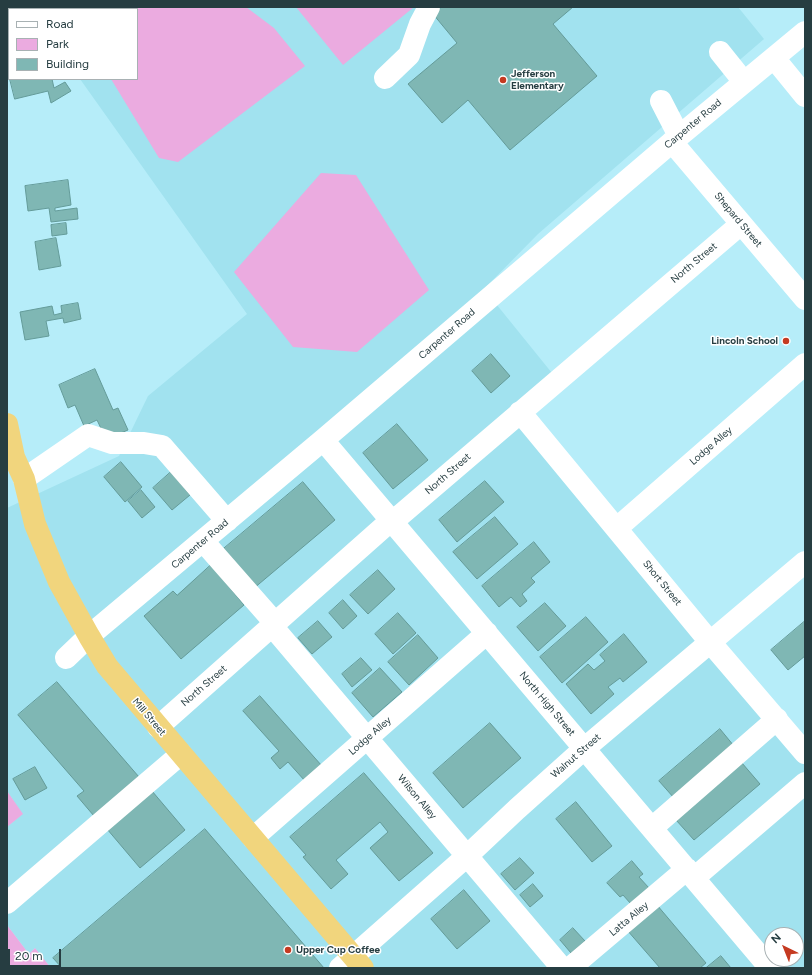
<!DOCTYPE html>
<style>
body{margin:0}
#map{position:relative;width:812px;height:975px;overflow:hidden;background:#b6edf9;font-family:Figtree,sans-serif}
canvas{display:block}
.frame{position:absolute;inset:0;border:8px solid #263d41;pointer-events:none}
.legend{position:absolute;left:8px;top:8px;width:130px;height:72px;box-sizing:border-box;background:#fff;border:1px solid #a8b1b3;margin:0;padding:5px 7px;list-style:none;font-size:12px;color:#263d41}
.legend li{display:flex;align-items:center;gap:8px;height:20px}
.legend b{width:20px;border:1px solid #a8b1b3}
.north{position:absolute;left:764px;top:927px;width:40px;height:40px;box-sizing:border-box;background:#fff;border:1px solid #a8b1b3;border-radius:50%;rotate:317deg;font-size:11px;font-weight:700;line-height:16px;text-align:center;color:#263d41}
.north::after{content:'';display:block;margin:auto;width:14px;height:18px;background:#c53a21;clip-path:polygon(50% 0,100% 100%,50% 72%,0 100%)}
.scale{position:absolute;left:8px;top:949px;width:53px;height:18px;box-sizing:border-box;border:2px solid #263d41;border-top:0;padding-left:5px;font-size:12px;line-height:14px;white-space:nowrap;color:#263d41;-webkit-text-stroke:3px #fff;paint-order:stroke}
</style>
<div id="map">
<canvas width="812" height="975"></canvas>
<div class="frame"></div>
<ul class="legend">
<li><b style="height:5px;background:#fff"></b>Road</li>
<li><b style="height:11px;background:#ebabe0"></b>Park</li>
<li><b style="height:11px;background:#7fb7b4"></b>Building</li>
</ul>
<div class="north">N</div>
<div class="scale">20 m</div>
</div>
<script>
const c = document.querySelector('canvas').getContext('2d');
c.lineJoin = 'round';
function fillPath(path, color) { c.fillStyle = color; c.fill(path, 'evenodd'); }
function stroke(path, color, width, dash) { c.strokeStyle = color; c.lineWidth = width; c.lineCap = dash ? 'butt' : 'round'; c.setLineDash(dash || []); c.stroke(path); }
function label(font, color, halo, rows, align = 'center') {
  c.font = font + ' Figtree,sans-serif'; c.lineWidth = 3; c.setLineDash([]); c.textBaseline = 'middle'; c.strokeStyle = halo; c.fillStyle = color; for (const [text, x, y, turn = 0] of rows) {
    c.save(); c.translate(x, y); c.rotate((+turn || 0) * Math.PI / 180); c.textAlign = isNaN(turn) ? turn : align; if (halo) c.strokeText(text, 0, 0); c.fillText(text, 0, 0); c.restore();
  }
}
const built = new Path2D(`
 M72 7H738L764 39 538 234 484 289 556 378 518 409 805 749V968H51L35 948 29 954 7 925V827L22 814 7 791V508L119 456 148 396 247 314 80 79H137V9H69ZM772 935H796V959H772Z`);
const green = new Path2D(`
 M97 7H246L274 28 305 66 178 162 159 158 111 79H137V9H94Z
 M296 7H414L343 65Z
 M321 173 356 175 429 290 357 352 293 347 234 272Z
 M7 791 23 814 7 827Z
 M7 925 29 954 35 948 51 968H7Z`);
const building = new Path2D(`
 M442 7H573L553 24 597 76 510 150 468 100 442 123 408 84 457 43 433 14Z
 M10 79H52L54 88 65 82 71 91 51 103 48 91 15 99Z
 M68 180 71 205 55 208V211L77 208 78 219 51 222 49 208 28 211 25 186Z
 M66 223 67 234 52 236 51 225Z
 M56 238 61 266 39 270 35 242Z
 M78 303 81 319 64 323 63 318 46 321 49 336 25 340 20 312 52 306 54 315 62 313 61 306Z
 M491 354 510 376 491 393 472 371Z
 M95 369 113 410 118 408 128 430 106 439 97 420 84 426 75 405 68 408 59 385Z
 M397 424 428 460 393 489 363 453Z
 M121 462 142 487 125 502 104 477Z
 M171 472 190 495 172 510 153 488Z
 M485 481 504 502 457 542 439 520Z
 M303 482 335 520 253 589 221 551Z
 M141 490 155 507 142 518 128 501Z
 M495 517 518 544 477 579 453 552Z
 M534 542 550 562 531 578 535 582 522 594 527 601 520 607 511 597 499 607 482 586Z
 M211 565 244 605 181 659 144 616 173 591 177 595Z
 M378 570 395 589 368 614 350 595Z
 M343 600 357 616 343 629 329 613Z
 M545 603 566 626 538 651 517 627Z
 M398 613 416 633 393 654 375 634Z
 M586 617 608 642 562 683 540 657Z
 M318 621 332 637 312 654 298 638Z
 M805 621V656L788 670 771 650Z
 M624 634 647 662 623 682 620 678 608 687 614 694 591 714 566 684 588 664 594 670 605 661 600 655Z
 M418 635 438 658 409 685 388 662Z
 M361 658 372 670 352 687 342 674Z
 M380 668 402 692 373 717 352 693Z
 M57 682 139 777 94 816 77 796 84 791 18 715Z
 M260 696 322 766 305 781 288 762 280 769 271 758 279 751 243 711Z
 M490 723 521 758 463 808 433 773Z
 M720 729 734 746 674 798 659 781Z
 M742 763 760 784 694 840 676 820Z
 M35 767 47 788 25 800 13 779Z
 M364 773 433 853 399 881 370 848 388 832 380 822 336 860 348 874 331 889 303 857 306 855 290 837Z
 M152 791 185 830 140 868 107 829Z
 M576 802 612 846 592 862 556 819Z
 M205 829 324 968H62L53 958Z
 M520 858 534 873 515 890 501 874Z
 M632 861 643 874 639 877 649 888 631 904 623 895 620 897 607 883Z
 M533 884 543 896 530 907 520 895Z
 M464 890 490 921 457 949 431 919Z
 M657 905 706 963 700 968H660L627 930Z
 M573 928 585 941 571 953 560 940Z
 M721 956 731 968H706Z`);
const minor = new Path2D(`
 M720 52 744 82
 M774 58 805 96
 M385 78 409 55 420 24 429 7
 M661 101 679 136
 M672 142 805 299
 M520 412 710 642 805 753
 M323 440 770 968
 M24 479 88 435 112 443H144L162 446 227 521
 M617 528 805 364
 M203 541 275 623
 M272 626 562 968
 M66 658 89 636 323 440 672 142 805 32
 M158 727 387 524 397 518 741 224
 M652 828 777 719
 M253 838 487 633
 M694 878 805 783
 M7 903 181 754
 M340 968 467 856 517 809 585 748 805 562
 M570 968 687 869`);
const highway = new Path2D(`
 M7 424 14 457 24 479 35 524 59 582 89 636 107 666 363 968`);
const markers = [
 [503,80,4,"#c53a21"],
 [786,341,4,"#c53a21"],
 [288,950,4,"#c53a21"]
];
const poiNames = [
 ["Jefferson",511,74],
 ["Elementary",511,86],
 ["Lincoln School",778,341,"right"],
 ["Upper Cup Coffee",296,950]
];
const streetNames = [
 ["Carpenter Road",693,124,-40],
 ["Shepard Street",738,220,50],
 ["North Street",694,263,-40],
 ["Carpenter Road",447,334,-41],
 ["Lodge Alley",711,446,-41],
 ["North Street",448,474,-41],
 ["Carpenter Road",200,544,-40],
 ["Short Street",662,583,51],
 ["North Street",204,686,-41],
 ["North High Street",547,704,50],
 ["Mill Street",149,717,50],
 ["Lodge Alley",370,736,-41],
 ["Walnut Street",576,756,-41],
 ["Wilson Alley",417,797,50],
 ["Latta Alley",629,919,-40]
];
fillPath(built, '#a1e2ef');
fillPath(green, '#ebabe0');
fillPath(building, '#7fb7b4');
stroke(building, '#649b99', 1);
stroke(minor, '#fff', 22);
stroke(highway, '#f1d57d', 22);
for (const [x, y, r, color] of markers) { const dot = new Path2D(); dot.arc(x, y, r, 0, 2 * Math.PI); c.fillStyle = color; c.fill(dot); stroke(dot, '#fff', 1.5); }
label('bold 10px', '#263d41', '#fff', poiNames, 'left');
label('10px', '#263d41', '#fff', streetNames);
</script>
